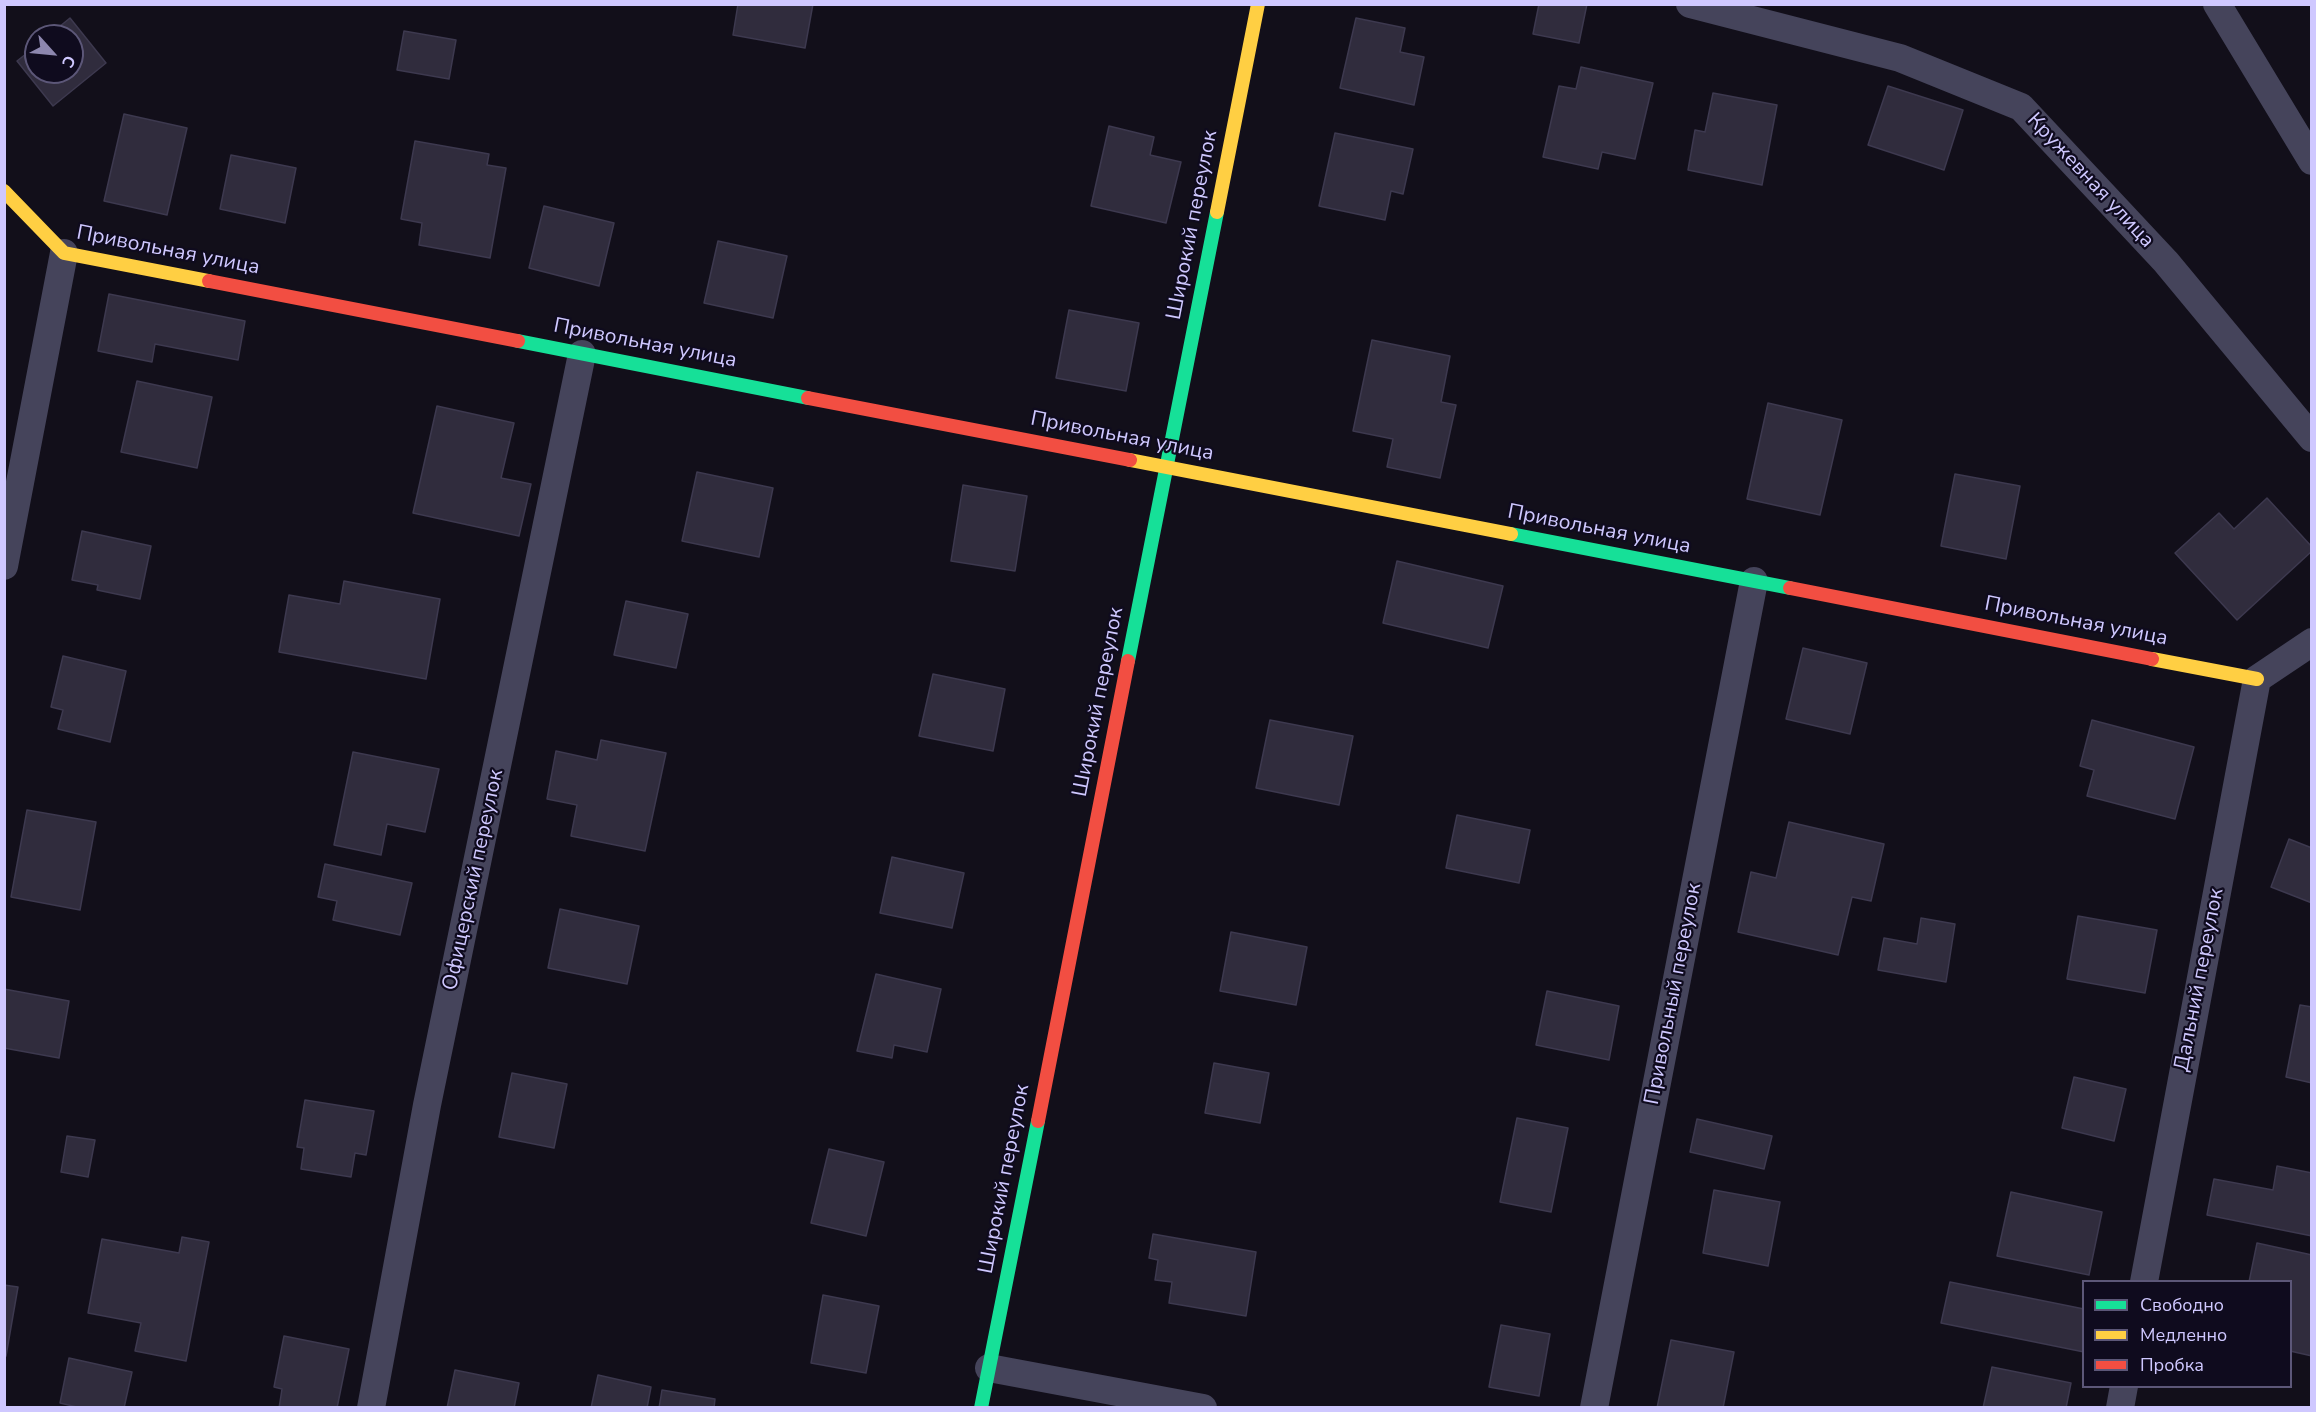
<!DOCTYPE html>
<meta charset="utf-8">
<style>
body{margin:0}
#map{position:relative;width:2316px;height:1412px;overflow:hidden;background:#120f1a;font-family:"Nunito Sans",sans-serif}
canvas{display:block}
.frame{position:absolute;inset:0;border:6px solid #cfc8ff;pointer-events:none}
.legend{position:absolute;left:2082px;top:1280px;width:210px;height:108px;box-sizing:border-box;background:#0f0b1e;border:2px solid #5c5778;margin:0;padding:8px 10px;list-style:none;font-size:18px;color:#cfc8ff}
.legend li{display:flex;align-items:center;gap:12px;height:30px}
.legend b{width:30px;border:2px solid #5c5778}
.north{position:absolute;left:24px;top:24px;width:60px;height:60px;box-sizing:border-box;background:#0f0b1e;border:2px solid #5c5778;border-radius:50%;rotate:117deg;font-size:16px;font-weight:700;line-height:24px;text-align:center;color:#cfc8ff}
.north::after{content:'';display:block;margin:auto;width:21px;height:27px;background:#8d87af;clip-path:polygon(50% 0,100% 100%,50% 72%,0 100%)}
</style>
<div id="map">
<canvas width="2316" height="1412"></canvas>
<div class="frame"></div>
<ul class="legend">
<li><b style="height:8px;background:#16e098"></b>Свободно</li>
<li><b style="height:8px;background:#ffcf43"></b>Медленно</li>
<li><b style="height:8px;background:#f24e42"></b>Пробка</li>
</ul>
<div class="north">С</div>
</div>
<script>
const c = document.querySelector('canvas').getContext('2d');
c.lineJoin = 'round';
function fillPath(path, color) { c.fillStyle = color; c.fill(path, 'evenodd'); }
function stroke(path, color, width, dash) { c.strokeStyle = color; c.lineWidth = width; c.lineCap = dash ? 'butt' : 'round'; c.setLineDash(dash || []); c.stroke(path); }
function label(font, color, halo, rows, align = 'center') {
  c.font = font + ' "Nunito Sans",sans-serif'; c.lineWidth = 4.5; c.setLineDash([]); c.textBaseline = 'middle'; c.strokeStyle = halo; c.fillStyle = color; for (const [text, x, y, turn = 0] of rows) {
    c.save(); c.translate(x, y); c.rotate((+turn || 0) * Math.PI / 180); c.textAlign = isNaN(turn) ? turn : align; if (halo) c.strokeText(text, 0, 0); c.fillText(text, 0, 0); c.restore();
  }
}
const building = new Path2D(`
 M738 4H813L805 48 733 35Z
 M1539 4H1587L1579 43 1533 34Z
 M70 18 106 63 53 106 17 61 36 46V72H72V36H48Z
 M1356 18 1405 28 1400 52 1424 57 1414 105 1340 88Z
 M404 31 456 40 449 79 397 70Z
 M1581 67 1653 83 1635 159 1602 152 1598 169 1543 157 1559 86 1576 89Z
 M1888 86 1963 110 1944 170 1868 145Z
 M1713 93 1777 105 1762 185 1688 170 1695 130 1705 132Z
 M124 114 187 128 167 215 104 201Z
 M1109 126 1154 137 1150 155 1181 162 1166 223 1091 206Z
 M1335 133 1413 149 1403 194 1391 191 1385 220 1319 206Z
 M415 141 489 154 487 165 506 168 490 258 419 245 422 223 401 219Z
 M231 155 296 168 285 223 220 209Z
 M544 206 614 223 599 286 529 268Z
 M718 241 787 256 773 318 704 303Z
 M109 294 245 321 238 360 155 344 152 362 98 351Z
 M1069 310 1139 323 1126 391 1056 378Z
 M1372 340 1450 356 1441 402 1456 405 1440 478 1387 467 1393 439 1353 431Z
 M137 381 212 397 197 468 121 452Z
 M1768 403 1842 420 1820 515 1747 499Z
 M437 406 514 423 501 478 531 484 519 536 413 513Z
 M697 472 773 488 759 557 682 541Z
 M1955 474 2020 486 2006 559 1941 546Z
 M963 485 1027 496 1015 571 951 561Z
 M2267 498 2312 547V551L2237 620 2175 553 2219 513 2234 529Z
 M82 531 151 546 140 599 97 590 98 585 72 580Z
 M1397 561 1503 586 1488 648 1383 623Z
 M344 581 440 599 426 679 279 652 289 595 340 604Z
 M626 601 688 614 676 668 614 655Z
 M1803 648 1867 663 1850 734 1786 719Z
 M63 656 126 671 110 742 58 729 63 710 51 707Z
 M933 674 1005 689 993 751 919 736Z
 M1270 720 1353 736 1339 805 1256 788Z
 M2092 720 2194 747 2175 819 2087 796 2094 770 2080 766Z
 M601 740 666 753 645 851 571 836 577 805 547 799 556 751 597 760Z
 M353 752 439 769 425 832 387 824 381 855 334 845Z
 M27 810 96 822 80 910 11 897Z
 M1457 815 1530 830 1519 883 1446 868Z
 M1789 822 1884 844 1871 901 1852 897 1838 955 1738 932 1751 872 1776 878Z
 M2289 839 2312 848V903L2271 887Z
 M892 857 964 873 952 928 880 913Z
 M325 864 412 883 400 935 333 920 337 901 318 897Z
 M560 909 639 926 627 984 548 968Z
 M2078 916 2157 930 2145 993 2067 979Z
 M1921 918 1955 924 1946 982 1878 970 1884 938 1917 944Z
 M1231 932 1307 947 1296 1005 1220 991Z
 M876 974 941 989 927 1052 894 1045 892 1058 857 1051Z
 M4 989 69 1001 59 1058 4 1048Z
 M1547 991 1619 1006 1609 1060 1536 1045Z
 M2300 1005 2312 1007V1083L2286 1077Z
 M1214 1063 1269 1073 1260 1123 1205 1113Z
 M512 1073 567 1084 554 1148 499 1137Z
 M2074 1077 2126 1089 2114 1141 2062 1128Z
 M305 1100 374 1111 366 1155 355 1153 351 1177 301 1169 304 1148 297 1147Z
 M1517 1118 1568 1128 1551 1212 1500 1202Z
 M1697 1119 1772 1136 1764 1169 1690 1152Z
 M67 1136 95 1140 88 1177 61 1172Z
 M829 1149 884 1162 866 1236 811 1223Z
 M2277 1166 2312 1173V1236L2207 1215 2214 1179 2273 1190Z
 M1714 1190 1780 1202 1768 1266 1703 1253Z
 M2011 1192 2102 1212 2089 1275 1997 1256Z
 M1153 1234 1256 1252 1246 1316 1169 1303 1172 1282 1155 1280 1158 1260 1149 1258Z
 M182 1237 209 1242 186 1361 135 1351 141 1323 88 1313 102 1239 179 1253Z
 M2257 1243 2312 1255V1356L2290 1351V1282H2249Z
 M1950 1282 2084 1309V1352L1941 1323Z
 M4 1285 18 1287 6 1356H4Z
 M823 1295 879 1306 866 1373 811 1363Z
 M1501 1325 1550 1334 1539 1396 1489 1387Z
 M284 1336 349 1349 337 1408H279L282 1389 274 1387Z
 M1671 1340 1734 1352 1723 1408H1657Z
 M69 1358 132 1372 124 1408H81L60 1403Z
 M1992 1367 2071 1383 2066 1408H1983Z
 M455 1370 519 1383 514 1408H447Z
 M598 1375 651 1387 647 1408H591Z
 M662 1390 715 1399 714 1408H659Z`);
const street = new Path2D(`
 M1690 4 1900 58 2021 107 2166 262 2312 438
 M2217 4 2312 161
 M4 566 64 253
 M2144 1282 2257 679 2312 642
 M989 1368 1203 1408
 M371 1408 427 1105 582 354
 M1594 1408 1754 581
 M2120 1408 2124 1386`);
const fast = new Path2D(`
 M518 341 808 398
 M1511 534 1790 588
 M1128 661 1217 212
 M981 1408 1038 1121`);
const slow = new Path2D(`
 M4 191 64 253 209 281
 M1217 212 1258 4
 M1130 460 1511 534
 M2152 659 2257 679`);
const jam = new Path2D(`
 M209 281 518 341
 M808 398 1130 460
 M1790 588 2152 659
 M1038 1121 1128 661`);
const streetNames = [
 ["Кружевная улица",2090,181,47],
 ["Широкий переулок",1193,225,-79],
 ["Привольная улица",168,251,11],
 ["Привольная улица",645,344,11],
 ["Привольная улица",1122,437,11],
 ["Привольная улица",1599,530,11],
 ["Привольная улица",2076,622,11],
 ["Широкий переулок",1099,702,-79],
 ["Офицерский переулок",474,880,-78],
 ["Дальний переулок",2200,980,-79],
 ["Привольный переулок",1674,994,-79],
 ["Широкий переулок",1005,1179,-79]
];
fillPath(building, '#302c3d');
stroke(building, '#3d394f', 1.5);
stroke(street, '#45445b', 28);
stroke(fast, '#16e098', 14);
stroke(slow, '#ffcf43', 14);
stroke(jam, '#f24e42', 14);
label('21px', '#cfc8ff', '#0f0b1e', streetNames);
</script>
